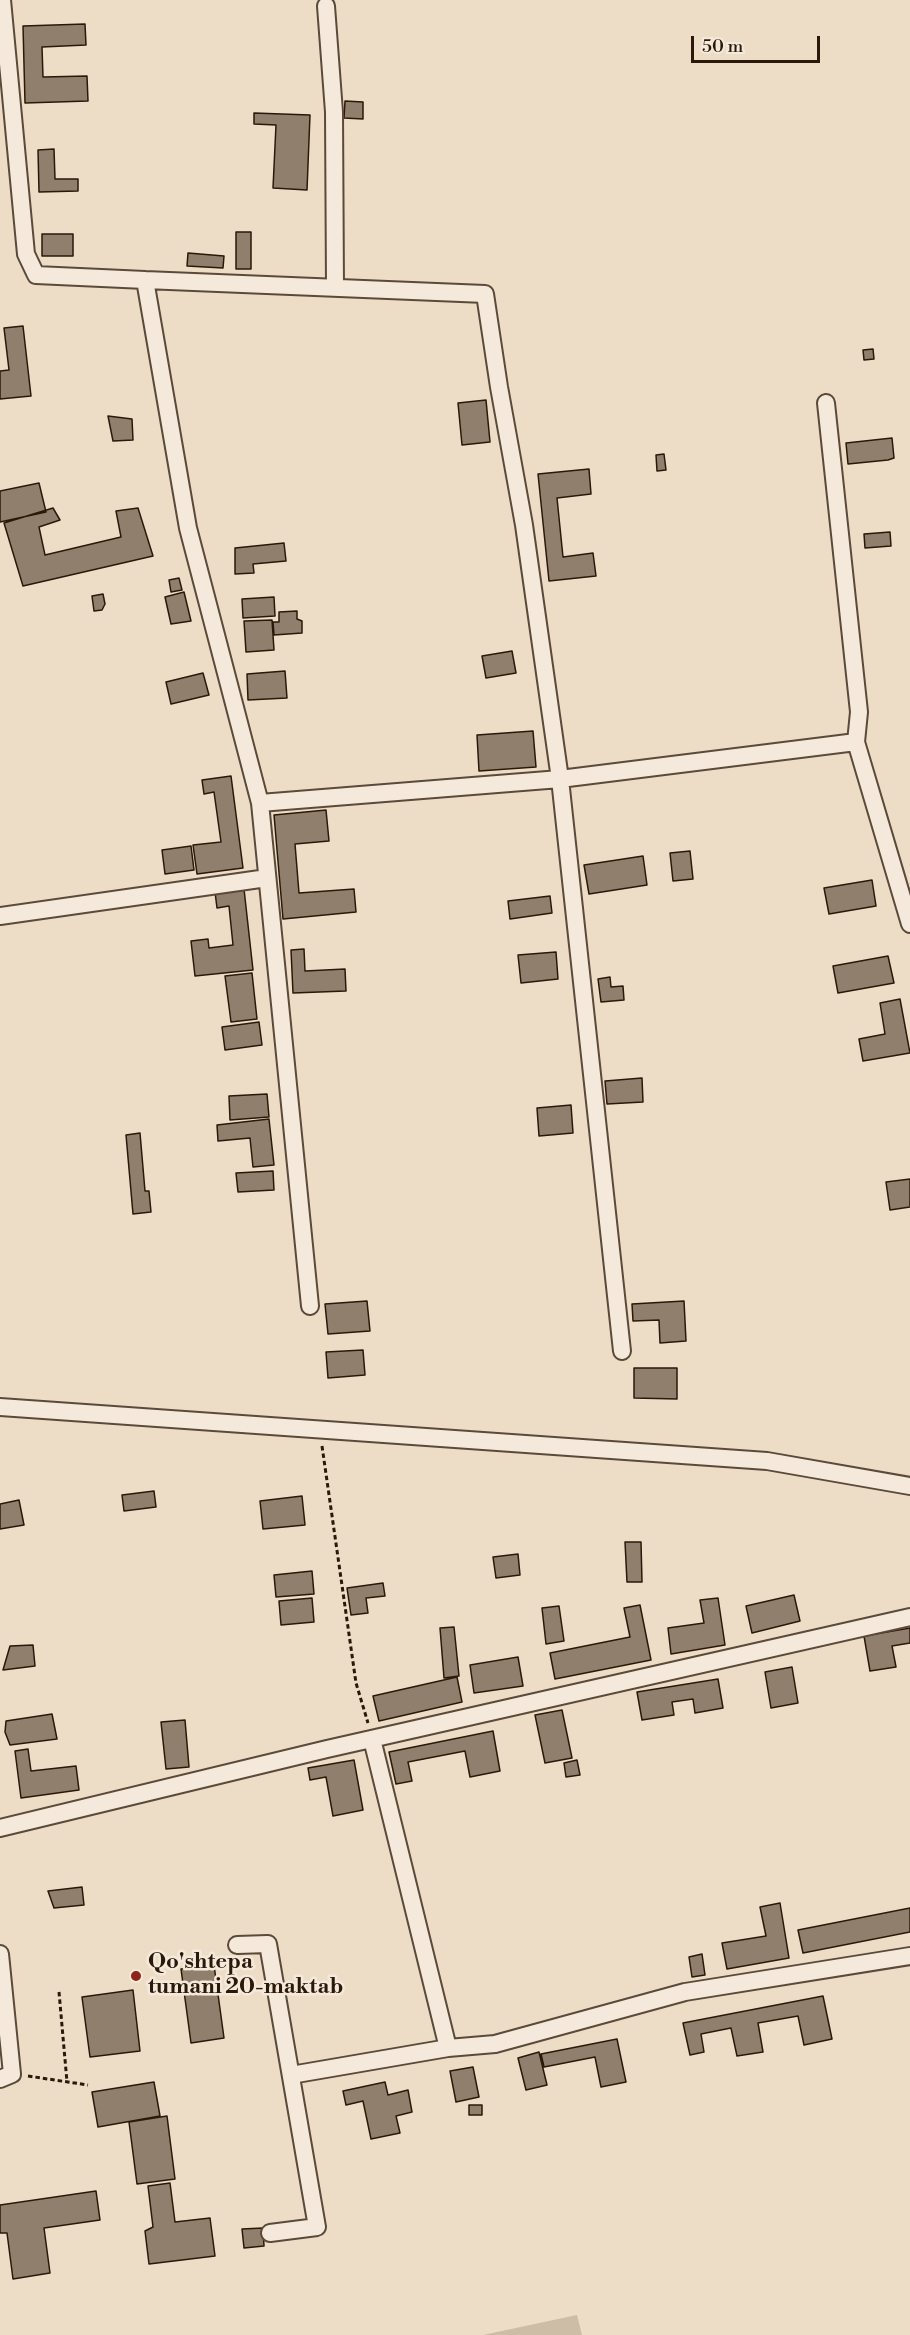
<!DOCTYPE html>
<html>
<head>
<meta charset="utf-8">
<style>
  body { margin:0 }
  #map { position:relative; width:910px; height:2335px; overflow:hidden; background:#eeddc6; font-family:"Libre Bodoni",serif }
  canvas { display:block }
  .scale { position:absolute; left:691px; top:36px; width:129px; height:27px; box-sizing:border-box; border:3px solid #2a190a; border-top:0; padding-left:8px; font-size:18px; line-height:21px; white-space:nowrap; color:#2a190a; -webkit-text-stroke:4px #f4e9da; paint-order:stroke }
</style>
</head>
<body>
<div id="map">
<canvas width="910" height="2335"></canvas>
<div class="scale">50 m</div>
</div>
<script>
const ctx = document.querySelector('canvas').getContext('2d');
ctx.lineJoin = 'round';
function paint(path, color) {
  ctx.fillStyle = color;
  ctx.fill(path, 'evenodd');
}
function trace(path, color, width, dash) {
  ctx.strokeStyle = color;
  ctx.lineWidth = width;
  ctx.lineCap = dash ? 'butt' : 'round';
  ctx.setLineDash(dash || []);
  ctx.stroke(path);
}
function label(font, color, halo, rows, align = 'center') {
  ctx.font = font + ' "Libre Bodoni",serif';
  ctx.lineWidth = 5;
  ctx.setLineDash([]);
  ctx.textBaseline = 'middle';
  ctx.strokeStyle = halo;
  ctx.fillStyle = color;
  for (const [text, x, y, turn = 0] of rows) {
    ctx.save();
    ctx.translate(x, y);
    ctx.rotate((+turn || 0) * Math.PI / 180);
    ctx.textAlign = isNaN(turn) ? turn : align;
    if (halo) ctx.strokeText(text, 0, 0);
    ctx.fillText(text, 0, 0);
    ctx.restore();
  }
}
const green = new Path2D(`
  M577,2315l5,20h-99z`);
const building = new Path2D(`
  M85,24l1,21 -44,2 1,30 44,-1 1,25 -63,2 -2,-77z
  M345,101l18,1v17l-19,-1z
  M254,113l56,2 -3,75 -34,-2 3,-63 -22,-1z
  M54,149l1,30h23v12l-39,1 -1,-42z
  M236,232h15v37h-15z
  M42,234h31v22h-31z
  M188,253l36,3 -1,12 -36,-2z
  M23,326l8,70 -31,3v-28l9,-1 -5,-42z
  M873,349l1,10 -10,1 -1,-10z
  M486,400l4,42 -28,3 -4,-42z
  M108,416l24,3 1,21 -20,1z
  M892,438l2,20 -6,2 -40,4 -2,-21z
  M664,454l2,16 -9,1 -1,-16z
  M589,469l2,25 -34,4 6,59 30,-4 3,23 -47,5 -11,-107z
  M39,483l7,29 -46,10v-31z
  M53,508l7,12 -21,7 6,28 76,-18 -5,-26 22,-3 15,48 -130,30 -19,-63z
  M890,532l1,14 -26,2 -1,-14z
  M284,543l2,18 -33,3 1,9 -19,1v-26z
  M179,578l3,12 -11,2 -2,-12z
  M184,592l7,29 -20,3 -6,-27z
  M103,594l2,10 -3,6 -8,1 -2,-15z
  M274,597l1,19 -32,2 -1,-19z
  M297,611v8l5,2v12l-28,2 -1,-13h6v-10z
  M272,620l2,30 -28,2 -2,-31z
  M512,651l4,22 -30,5 -4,-22z
  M285,671l2,27 -39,2 -1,-26z
  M203,673l6,22 -38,9 -5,-22z
  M533,731l3,36 -57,4 -2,-36z
  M231,776l12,92 -46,6 -4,-29 28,-3 -7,-50 -10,2 -2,-14z
  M326,810l3,31 -34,3 4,49 55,-4 2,23 -73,7 -9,-104z
  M191,846l3,24 -29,4 -3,-24z
  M690,851l3,28 -20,2 -3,-28z
  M643,856l4,29 -58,9 -5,-29z
  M872,880l4,26 -47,8 -5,-26z
  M244,889l9,81 -58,6 -4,-35 17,-2 1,9 24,-3 -4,-39 -12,2 -2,-16z
  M550,896l2,17 -42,6 -2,-18z
  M304,949l1,22 40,-2 1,22 -53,2 -2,-43z
  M556,952l2,27 -37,4 -3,-28z
  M888,956l6,27 -56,10 -5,-27z
  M252,973l5,46 -26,3 -6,-46z
  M610,977l1,10 12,-1 1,14 -23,2 -3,-23z
  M900,999l10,54 -47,8 -4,-22 26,-5 -5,-31z
  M259,1022l3,23 -37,5 -3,-23z
  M642,1078l1,24 -36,2 -2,-23z
  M267,1094l2,23 -39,3 -1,-24z
  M571,1105l2,28 -34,3 -2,-28z
  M269,1119l5,46 -21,2 -3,-29 -32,3 -1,-16z
  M140,1133l5,58h4l2,21 -18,2 -7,-79z
  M273,1171l1,19 -36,2 -2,-19z
  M910,1179v28l-20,3 -4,-28z
  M367,1301l3,30 -42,3 -3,-30z
  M684,1301l2,40 -26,2 -1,-23 -26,1 -1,-17z
  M363,1350l2,25 -37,3 -2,-26z
  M634,1368h43v31l-43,-1z
  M154,1491l2,16 -32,4 -2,-16z
  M302,1496l3,29 -42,4 -3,-28z
  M19,1500l5,25 -24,4v-25z
  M625,1542h16l1,40h-15z
  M518,1554l2,21 -24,3 -3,-21z
  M312,1571l2,23 -38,3 -2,-22z
  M383,1583l2,13 -19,2 2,15 -17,2 -4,-27z
  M794,1595l6,26 -48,12 -6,-27z
  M312,1598l2,24 -33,3 -2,-24z
  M718,1598l7,47 -54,9 -3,-26 36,-5 -4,-23z
  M640,1605l11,55 -96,19 -5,-26 80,-16 -6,-29z
  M559,1606l5,35 -18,3 -4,-36z
  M454,1627l5,49 -15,2 -4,-50z
  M910,1628v15l-18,3 4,21 -26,4 -6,-35z
  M33,1645l2,21 -32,4 7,-24z
  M518,1657l5,29 -49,7 -4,-28z
  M792,1667l6,36 -27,5 -6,-36z
  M457,1677l5,25 -83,19 -6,-25z
  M718,1679l5,29 -28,5 -2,-14 -21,3 2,13 -32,5 -5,-28z
  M562,1710l10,48 -27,5 -10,-48z
  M52,1714l5,25 -47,6 -5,-13 1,-11z
  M185,1720l4,47 -23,2 -5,-47z
  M493,1731l7,40 -30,6 -5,-26 -57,11 4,19 -16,3 -7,-32z
  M28,1749l3,22 45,-5 3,24 -58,8 -6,-47z
  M354,1760l9,50 -30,6 -7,-39 -16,3 -2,-12z
  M577,1760l3,15 -14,2 -2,-14z
  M82,1887l2,18 -30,3 -6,-17z
  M780,1903l9,55 -62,11 -5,-26 44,-7 -6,-29z
  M910,1908v24l-107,21 -5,-23z
  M702,1954l3,21 -13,2 -3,-20z
  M214,1965l10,73 -33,5 -10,-74z
  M133,1990l7,61 -50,6 -8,-60z
  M823,1996l9,43 -28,6 -6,-29 -40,7 5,29 -26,4 -6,-28 -30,6 3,18 -14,3 -7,-32z
  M617,2039l9,43 -25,5 -6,-30 -51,10 -3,-13z
  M539,2052l8,33 -21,5 -8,-32z
  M473,2067l6,30 -23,5 -6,-31z
  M154,2082l6,34 -62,11 -6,-35z
  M385,2082l3,13 20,-5 4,22 -16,4 4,17 -29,6 -8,-38 -17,4 -3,-14z
  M469,2105h13v10h-13z
  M167,2116l8,63 -38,5 -8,-62z
  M170,2183l5,39 35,-4 5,38 -66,8 -4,-33 8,-4 -5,-41z
  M96,2191l4,29 -56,8 6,45 -37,6 -6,-46h-7v-28z
  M263,2228l1,18 -20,2 -2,-19z`);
const path = new Path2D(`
  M322,1446l34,237 12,40
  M59,1992l8,90
  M28,2076l60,9`);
const minor = new Path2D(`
  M2,0l24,254 10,21 109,5 43,248 72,275
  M326,6l8,106 1,176
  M145,280l340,14 14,93 25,138 36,254 62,572
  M826,403l33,309 -3,30
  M0,916l267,-38
  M310,1306l-50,-503 300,-24 296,-37 54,182
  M0,1407l767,54 143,25
  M372,1739l76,309 47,-4 190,-52 225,-36
  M0,1828l327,-79 583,-132
  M237,1945l31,-1 49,283 -47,6
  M0,1954l12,120 -12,5
  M291,2075l157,-27`);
const markers = [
  [136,1976,6,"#8f2418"]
];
const poiNames = [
  ["Qo'shtepa",148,1963],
  ["tumani 20-maktab",148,1988]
];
paint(green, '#cdbca6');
paint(building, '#907f6c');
trace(building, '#2a190a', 1.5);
trace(minor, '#5b4a39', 20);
trace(path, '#2a190a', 3, [4.5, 3]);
trace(minor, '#f4e9da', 16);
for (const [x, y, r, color] of markers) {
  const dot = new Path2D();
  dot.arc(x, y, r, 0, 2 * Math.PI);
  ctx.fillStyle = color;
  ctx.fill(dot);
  trace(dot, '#f4e9da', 2);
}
label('bold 22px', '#2a190a', '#f4e9da', poiNames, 'left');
</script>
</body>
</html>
